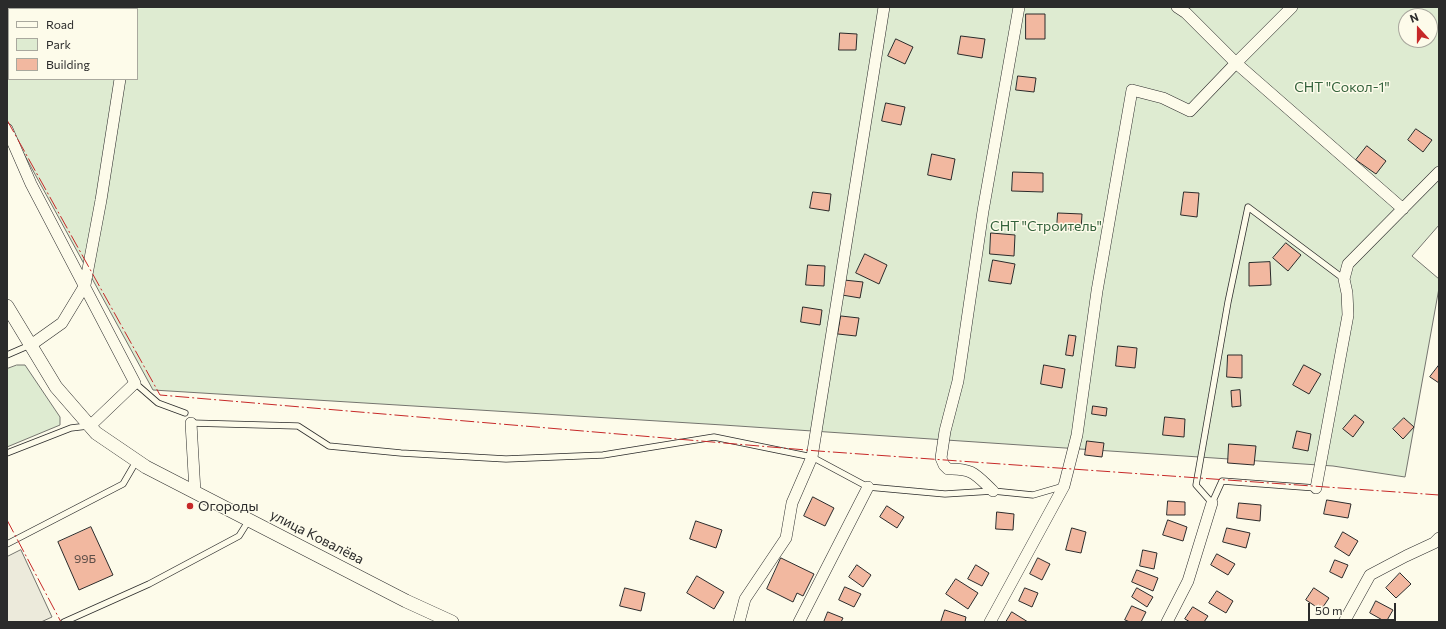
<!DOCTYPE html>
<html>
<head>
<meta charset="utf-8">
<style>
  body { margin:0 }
  #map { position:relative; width:1446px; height:629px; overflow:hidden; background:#fdfbea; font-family:Commissioner,sans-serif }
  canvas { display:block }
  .frame { position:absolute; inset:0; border:8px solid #2b2b2b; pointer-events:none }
  .legend { position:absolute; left:8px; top:8px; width:130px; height:72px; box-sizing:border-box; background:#fdfbea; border:1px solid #a9a89e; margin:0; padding:5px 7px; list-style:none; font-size:12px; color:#2b2b2b }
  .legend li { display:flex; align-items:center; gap:8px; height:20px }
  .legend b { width:20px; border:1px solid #a9a89e }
  .north { position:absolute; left:1398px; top:8px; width:40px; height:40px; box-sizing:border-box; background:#fdfbea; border:1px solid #a9a89e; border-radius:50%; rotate:339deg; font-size:11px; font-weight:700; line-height:16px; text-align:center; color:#2b2b2b }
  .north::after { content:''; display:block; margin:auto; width:14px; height:18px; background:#c62828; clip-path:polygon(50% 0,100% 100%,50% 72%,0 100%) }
  .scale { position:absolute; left:1308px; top:603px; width:88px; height:18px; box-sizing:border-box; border:2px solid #2b2b2b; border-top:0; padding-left:5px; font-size:12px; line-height:14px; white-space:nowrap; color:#2b2b2b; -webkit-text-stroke:3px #fdfbea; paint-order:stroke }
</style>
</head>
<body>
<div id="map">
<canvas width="1446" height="629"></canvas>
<div class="frame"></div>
<ul class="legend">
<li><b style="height:5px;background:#fdfbea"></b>Road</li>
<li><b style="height:11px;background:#deebd1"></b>Park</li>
<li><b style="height:11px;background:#f2b8a0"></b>Building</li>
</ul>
<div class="north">N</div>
<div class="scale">50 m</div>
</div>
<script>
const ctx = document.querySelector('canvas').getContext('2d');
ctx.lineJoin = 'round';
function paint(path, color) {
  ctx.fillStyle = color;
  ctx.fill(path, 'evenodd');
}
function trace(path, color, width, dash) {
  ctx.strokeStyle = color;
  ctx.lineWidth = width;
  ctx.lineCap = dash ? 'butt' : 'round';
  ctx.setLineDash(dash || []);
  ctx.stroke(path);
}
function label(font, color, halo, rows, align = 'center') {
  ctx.font = font + ' Commissioner,sans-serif';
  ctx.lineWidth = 3;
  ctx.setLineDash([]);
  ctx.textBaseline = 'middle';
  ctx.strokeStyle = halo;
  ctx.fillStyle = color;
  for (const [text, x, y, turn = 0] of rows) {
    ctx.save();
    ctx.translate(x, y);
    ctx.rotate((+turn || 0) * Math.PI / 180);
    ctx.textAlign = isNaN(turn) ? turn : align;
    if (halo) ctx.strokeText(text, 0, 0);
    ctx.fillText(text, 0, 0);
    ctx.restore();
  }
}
const green = new Path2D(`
  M7,7h1432v218l-27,31 27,23v9l-34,189 -72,-11 -610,-41 -570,-35 -146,-267zM9,9h128v70h-128zM1406,16h24v24h-24z
  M17,365h8l35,52v8l-53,22v-78z`);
const parking = new Path2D(`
  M21,550l31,67 -11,5h-34v-65z`);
const building = new Path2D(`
  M1026,14h19v25h-19z
  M840,33l17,1 -1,16h-17z
  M961,36l24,3 -3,19 -24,-4z
  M896,39l17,8 -8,17 -17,-8z
  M1018,76l18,2 -2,14 -18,-2z
  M886,103l19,4 -4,18 -19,-4z
  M1416,129l16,11 -9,12 -15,-12z
  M1367,146l19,15 -10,13 -20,-14z
  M932,154l23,5 -4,21 -23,-5z
  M1013,172l30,1v19l-31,-1z
  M813,192l18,2 -2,17 -19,-3z
  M1184,192l15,1 -2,24 -16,-2z
  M1058,213l24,1 -1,16 -24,-2z
  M991,233l24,2 -1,21 -24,-2z
  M1286,243l15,12 -13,16 -15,-13z
  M865,254l22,11 -8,19 -23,-11z
  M993,260l22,4 -4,20 -22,-3z
  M1270,262l1,23 -22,1v-23z
  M808,265l17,1 -1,20 -18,-1z
  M844,280l19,2 -3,16 -18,-3z
  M803,307l19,3 -2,15 -19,-3z
  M841,316l18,2 -3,18 -18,-2z
  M1069,335l7,1 -3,20 -7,-1z
  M1118,346l19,2 -2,20 -19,-2z
  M1228,355h14v23l-15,-1z
  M1044,365l21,4 -3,19 -21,-4z
  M1304,365l17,9 -12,20 -16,-9z
  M1439,365v18l-9,-6z
  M1240,390l1,16 -9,1 -1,-16z
  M1093,406l14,2 -1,8 -14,-2z
  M1355,415l9,7 -11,15 -10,-8z
  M1165,417l20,2 -1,18 -21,-2z
  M1404,418l10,9 -11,12 -10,-10z
  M1297,431l14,3 -3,17 -15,-3z
  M1087,441l17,2 -2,14 -17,-2z
  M1229,444l27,2 -2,19 -26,-2z
  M813,497l21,11 -9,18 -21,-10z
  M1327,500l24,4 -3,14 -24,-4z
  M1168,501l17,1v13h-18z
  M1239,503l22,2 -1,16 -23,-3z
  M887,506l17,11 -7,11 -17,-11z
  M997,512l17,2 -1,16 -17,-1z
  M1168,520l19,7 -4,14 -20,-6z
  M696,521l26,9 -6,18 -26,-9z
  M91,527l22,48 -34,15 -21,-48z
  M1072,528l14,4 -5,21 -15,-3z
  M1227,528l23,5 -4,15 -23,-6z
  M1343,532l15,9 -9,15 -14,-9z
  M1143,550l14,3 -3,16 -14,-3z
  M1217,554l18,10 -7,11 -17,-10z
  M781,558l33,16 -11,22 -6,-3 -4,9 -26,-13z
  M1038,558l12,6 -8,16 -12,-6z
  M1335,560l13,5 -6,13 -12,-6z
  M857,565l14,10 -8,12 -14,-10z
  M976,565l13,8 -7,13 -14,-7z
  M1137,570l21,8 -5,13 -21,-9z
  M1400,573l11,11 -15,14 -10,-10z
  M697,576l27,16 -10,17 -27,-16z
  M956,579l22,14 -10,16 -22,-15z
  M845,587l16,7 -7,13 -15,-7z
  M625,588l20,5 -4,18 -21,-5z
  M1025,588l13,5 -6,14 -13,-6z
  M1137,588l16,9 -6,10 -15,-10z
  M1314,588l15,10 -8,12 -15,-10z
  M1217,591l16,10 -7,12 -17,-10z
  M1376,601l17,9 -7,12 -16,-9z
  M1132,606l14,6 -5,10h-11l-5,-2z
  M1193,607l15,9 -4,6h-14l-5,-3z
  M945,610l21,7 -1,5h-24z
  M828,612l15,6 -2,4h-17z
  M1012,612l16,10h-22z`);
const service = new Path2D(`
  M7,355l23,-10
  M135,383l23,20 27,10
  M191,423l107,3 31,20 72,7 105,6 97,-4 111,-18 98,20 56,30 77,7 48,-3 40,4 31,-9
  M7,453l64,-25 17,-2
  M1316,488l-94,-7 -10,22 -16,-18 32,-183 20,-95 96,72
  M7,544l116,-60 14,-24
  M64,622l85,-38 90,-48 10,-16`);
const minor = new Path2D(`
  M1177,7l9,6 50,50 56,-56
  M14,9v-2
  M131,9l1,-2
  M7,53l2,-12
  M7,129l24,55 104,199 -45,43
  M31,345l31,-22 23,-38 16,-85 19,-121
  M191,423l4,69
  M1316,488l32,-173 -1,-22 -3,-14 4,-15 91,-92
  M993,491c-17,-16 -20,-23 -45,-22l-4,-4 -3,-7 4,-27 13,-50 25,-170 36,-204
  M739,622l6,-23 41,-61 6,-35 20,-46 72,-450
  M799,622l69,-135
  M990,622l74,-136 13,-51 20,-144 35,-201 31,8 27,13 46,-48 167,146
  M1167,622l21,-41 24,-78
  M1344,622l26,-47 36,-19 28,-13 5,-5`);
const tertiary = new Path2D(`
  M7,306l49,81 40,46 50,34 260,134 46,21`);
const power = new Path2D(`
  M7,120l153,275 658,56 621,44
  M7,520l54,102`);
const markers = [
  [190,506,4,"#c62828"]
];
const numberNames = [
  ["99Б",85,559]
];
const parkNames = [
  ["СНТ \"Сокол-1\"",1342,87],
  ["СНТ \"Строитель\"",1046,226]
];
const poiNames = [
  ["Огороды",198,506]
];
const streetNames = [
  ["улица Ковалёва",317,537,27]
];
paint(green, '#deebd1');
trace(green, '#74746e', 1);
paint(parking, '#eceadb');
trace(parking, '#74746e', 1);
paint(building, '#f2b8a0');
trace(building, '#2b2b2b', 1);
trace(service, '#2b2b2b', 7);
trace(minor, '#2b2b2b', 12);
trace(tertiary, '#2b2b2b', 14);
trace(service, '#fdfbea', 5.5);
trace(minor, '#fdfbea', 11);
trace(tertiary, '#fdfbea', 13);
trace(power, '#c62828', 1, [14, 3, 2, 3]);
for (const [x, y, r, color] of markers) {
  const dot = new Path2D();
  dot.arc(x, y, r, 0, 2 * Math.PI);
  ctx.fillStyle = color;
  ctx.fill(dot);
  trace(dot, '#fdfbea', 1.5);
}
label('12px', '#5d4e48', null, numberNames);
label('14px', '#34623c', '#fdfbea', parkNames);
label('14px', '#2b2b2b', '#fdfbea', poiNames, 'left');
label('14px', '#2b2b2b', '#fdfbea', streetNames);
</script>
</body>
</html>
